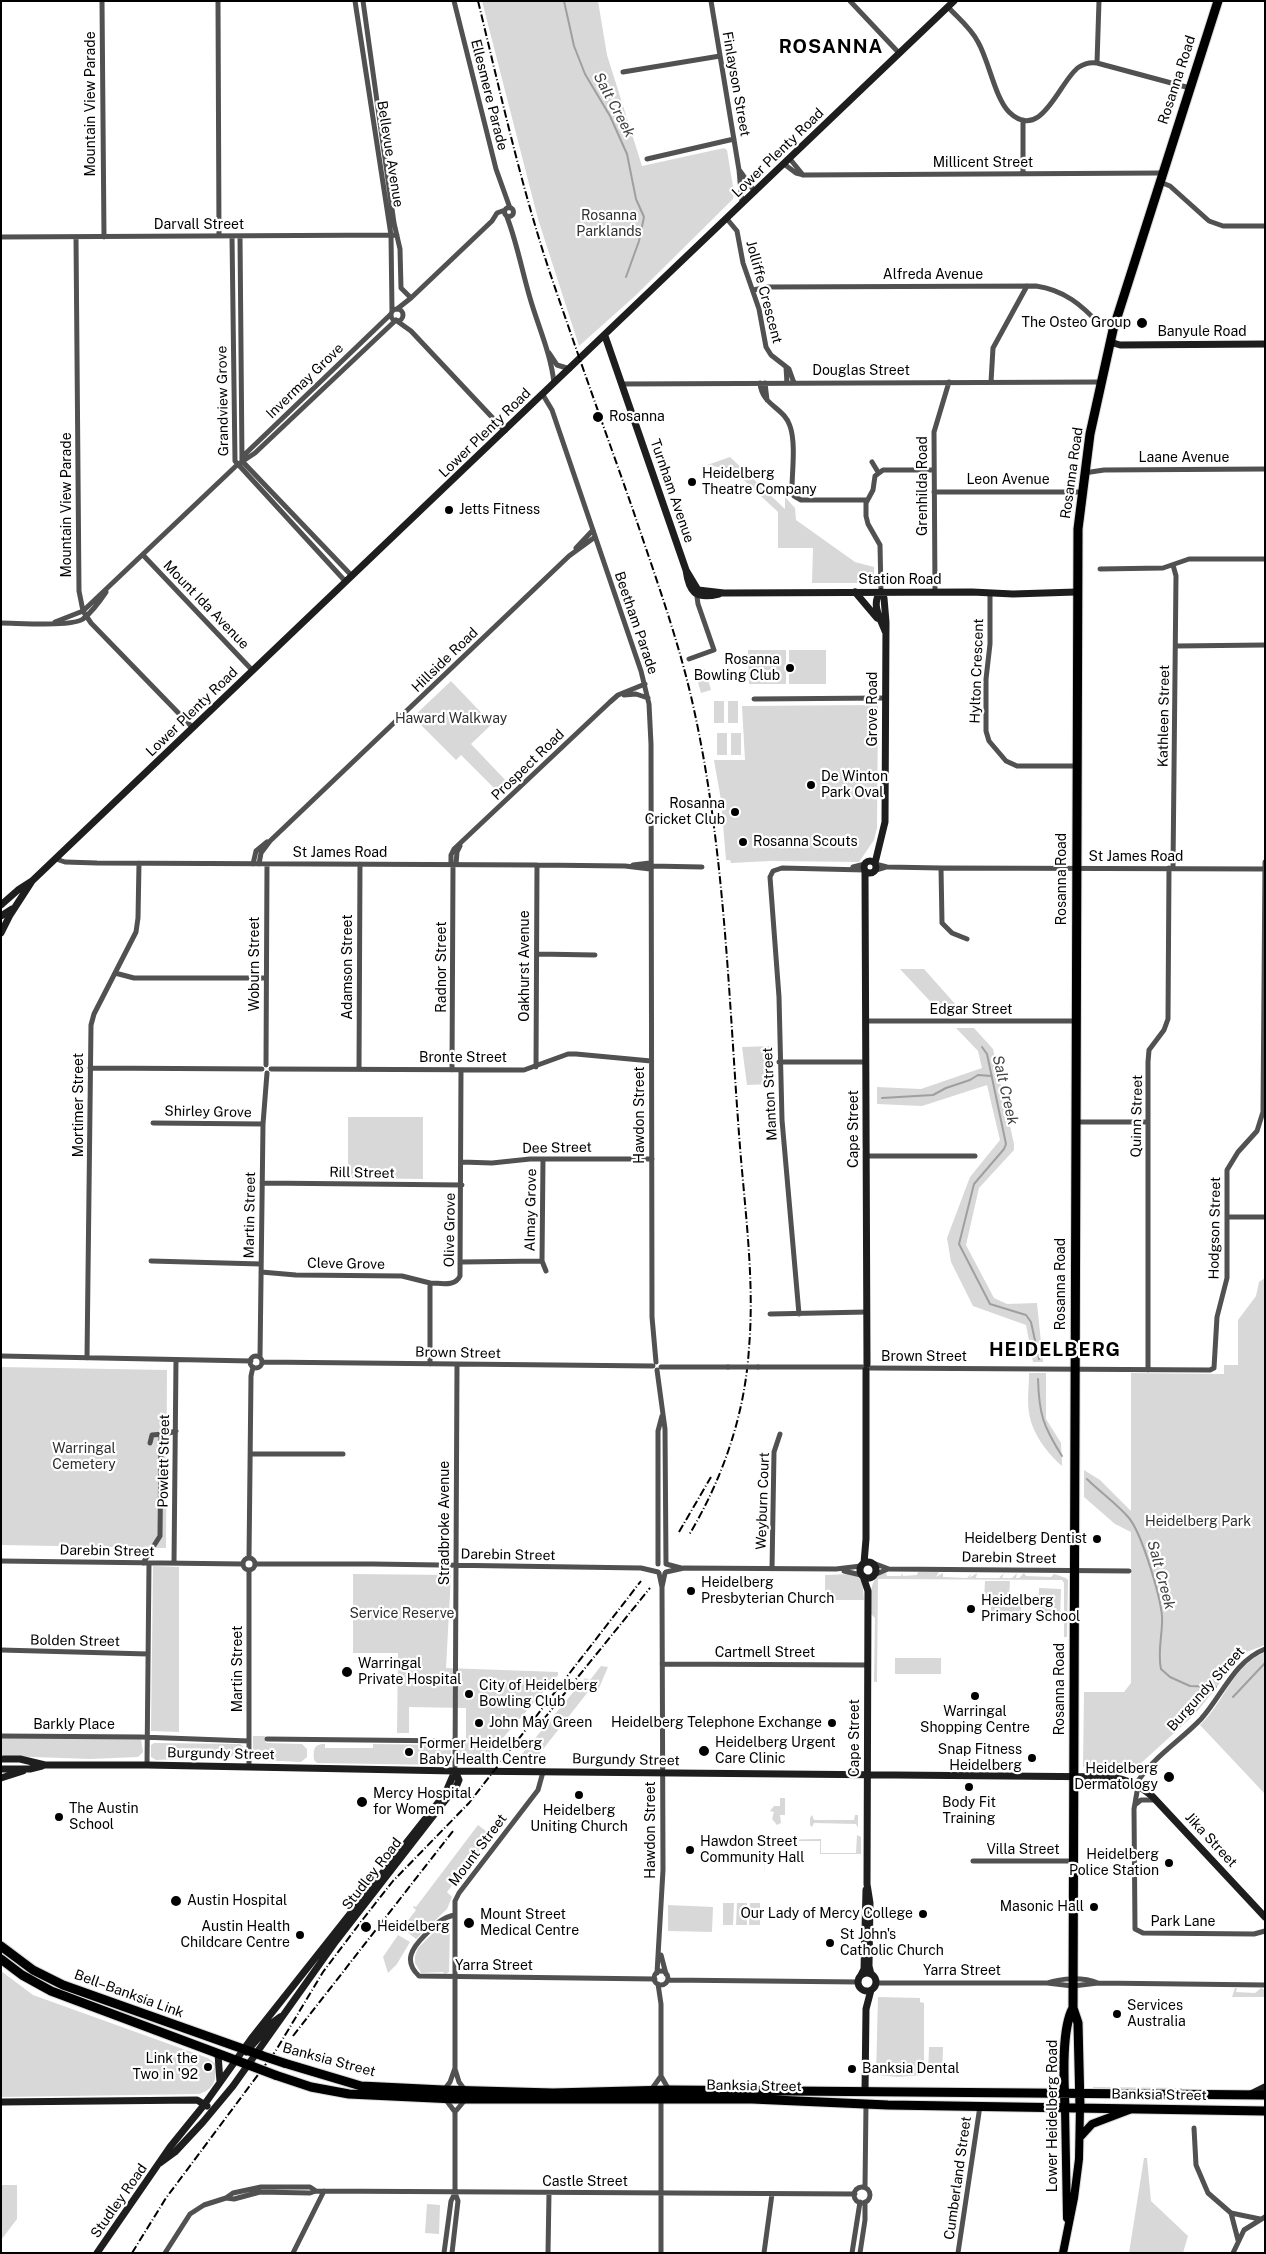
<!DOCTYPE html>
<html>
<head>
<meta charset="utf-8">
<style>
  body { margin:0 }
  #map { position:relative; width:1266px; height:2254px; overflow:hidden; background:#fff; font-family:"Public Sans",sans-serif }
  canvas { display:block }
  .frame { position:absolute; inset:0; border:2px solid #000; pointer-events:none }
</style>
</head>
<body>
<div id="map">
<canvas width="1266" height="2254"></canvas>
<div class="frame"></div>
</div>
<script>
const ctx = document.querySelector('canvas').getContext('2d');
ctx.lineJoin = 'round';
function paint(path, color) {
  ctx.fillStyle = color;
  ctx.fill(path, 'evenodd');
}
function trace(path, color, width, dash) {
  ctx.strokeStyle = color;
  ctx.lineWidth = width;
  ctx.lineCap = dash ? 'butt' : 'round';
  ctx.setLineDash(dash || []);
  ctx.stroke(path);
}
function label(font, color, halo, rows, align = 'center') {
  ctx.font = font + ' "Public Sans",sans-serif';
  ctx.lineWidth = 4.5;
  ctx.setLineDash([]);
  ctx.textBaseline = 'middle';
  ctx.strokeStyle = halo;
  ctx.fillStyle = color;
  for (const [text, x, y, turn = 0] of rows) {
    ctx.save();
    ctx.translate(x, y);
    ctx.rotate((+turn || 0) * Math.PI / 180);
    ctx.textAlign = isNaN(turn) ? turn : align;
    if (halo) ctx.strokeText(text, 0, 0);
    ctx.fillText(text, 0, 0);
    ctx.restore();
  }
}
const green = new Path2D(`
  M482,1h116l9,54 35,111 82,-18 3,2 7,43 -1,6 -98,97 -56,50 -41,-127z
  M730,457l55,52v-12l10,11 1,12 59,42 19,5v16h-62l1,-35h-35v-36l-45,-42 -26,-5z
  M748,650h38v34h-37z
  M789,650h37v34h-37z
  M705,669l6,21 -10,3 -6,-21z
  M451,681l41,43 -21,20 39,41 -10,9 -39,-39 -5,5 -43,-43z
  M714,701h10v22h-10z
  M728,701h10v22h-10z
  M878,705l-1,123 -3,12 -15,22 -89,-1 -39,2 -1,-3h-4l-5,-60 -7,-40h31l-3,-54z
  M717,733h10v22h-10z
  M731,733h10v22h-10z
  M900,969h24l40,45h-22z
  M956,1028h18l19,21 21,95v6l-35,38 -13,57 28,53 13,6 30,-1 6,59h-10l-7,-37 -53,-19 -22,-44 -4,-24 23,-61 30,-37 -13,-55 -65,21 -45,-2v-17l44,2 61,-21 -4,-17z
  M771,1046v38l-24,1 -5,-38z
  M348,1117h75v62l-75,-1z
  M1265,1278v367l-21,8 -49,61 -56,51 -10,3 -46,-1 1,-75h40l7,-9v-151l-16,-8 -31,-27v-27l16,10 31,31v-138l93,1v-9h14v-45l18,-24 3,-14z
  M1,1367l166,3 -1,178 -165,-3z
  M1029,1373h17v46l15,24 1,23c-15,-13 -30,-33 -33,-53 -2,-13 0,-27 0,-40z
  M153,1566l26,1v165l-28,-1z
  M918,1572h21l-3,5 7,-4v4l24,1 5,-5 -3,5 8,-5 -1,5h23l5,-5 -2,5h10l5,-5 -1,5h3l5,-5 2,3 25,1 3,-3 12,4 2,2 -1,57h-3v-54l-2,-3 -184,-1 -1,103h-3l1,-64 -4,-4c0,-16 -4,-37 15,-41l1,3h14l1,-3 1,3 14,-1z
  M353,1574l98,1 -5,93 112,4v3l-77,88 -17,2 -4,-4 -2,-18 8,-1v-34l-57,-1v26h-12l1,-80h-45z
  M851,1574h5l6,5 2,21h-39v-25z
  M985,1581h25l-1,19h-25z
  M1039,1588l22,1 -1,33 -22,-1z
  M991,1603h30v14h-30z
  M1265,1652v142l-65,-69c24,-22 32,-59 65,-73z
  M895,1658h46v16h-46z
  M601,1666l7,1 -9,21h-8l-58,74 -11,-8 63,-76 5,2z
  M253,1736h12l1,7 36,1 5,5v8l-6,5 -42,-2 -6,-6z
  M1,1738l140,1 2,13 -5,5 -48,2 -85,-3 -4,-2z
  M154,1743l86,1 3,2v8l-3,2 -84,4 -5,-3v-12z
  M322,1744h3v4h48v-4l73,1 5,3v13l-5,4 -129,-2 -3,-3c-1,-8 -1,-15 8,-16z
  M780,1798h5v17h-5l1,8 -4,2 -5,-6 2,-7 -4,-1 4,-5h6z
  M812,1815l2,5h40l1,-5h3v13l-2,-4 -42,-1 -2,4 -2,-2v-7z
  M478,1825l17,13 -3,4 -4,-3 -41,53 5,5 -5,12 -31,30 -14,-11 14,-18 -3,-3 1,-1 2,1z
  M857,1835l4,2v17h-41v-13h-55l-1,36v-37l57,-1v14h35z
  M723,1903h11l-1,22h-10z
  M737,1903h10v22h-11z
  M750,1903h10v22h-11z
  M668,1905l45,2 -1,25 -44,-1z
  M444,1922l6,3 -1,47 -4,2 -2,-2 -22,1 -6,-10v-7l3,-8z
  M398,1935l12,7 -13,22 -9,9 -5,-16z
  M1,1971l32,24 175,63 8,6c0,16 -1,25 -17,30l-198,3z
  M1235,1988h2l-1,4 19,1 6,-5 4,2v7h-33z
  M878,1997l42,1v4l4,1v59l-2,13 -24,2 -22,-2z
  M929,2047h14l-1,28h-14z
  M1093,2087l89,1v2l-89,-1z
  M1144,2158h3l4,43 37,35 -5,17h-54z
  M1,2185h16v34l-16,21z
  M427,2204l13,1 -1,29 -14,-1z`);
const stream = new Path2D(`
  M564,1l10,45 11,28 25,42 17,38 9,45 8,18 -5,24 -13,36
  M982,1047l5,7 19,90 -2,5 -30,35 -15,60 31,60 36,11 5,7 8,37
  M882,1098l51,-3 13,-7 24,-8 8,-5 14,1
  M1038,1379c1,35 5,47 24,77
  M1087,1479c13,13 30,25 42,39 13,16 31,77 33,98 1,18 -5,35 -1,53l9,8 20,9 26,1
  M1233,1697l32,-34`);
const street = new Path2D(`
  M102,1l2,236
  M218,1l1,235
  M355,1l36,234 1,76
  M363,1l31,222 6,26 1,39 10,10
  M454,1l42,168 14,39
  M711,1l28,169 3,33
  M850,1l49,52
  M948,7c10,11 23,21 30,35 11,19 17,56 31,70 33,32 51,-33 70,-45 6,-4 12,-5 18,-4l93,25
  M1097,63l2,-62
  M623,72l97,-16
  M1023,120v54
  M647,159l87,-20
  M790,159l13,16
  M784,164l12,9 8,2 358,-2
  M740,171l15,21
  M1160,182l10,4 39,35 14,5h42
  M504.5 212a4.5 4.5 0 1 1 9 0a4.5 4.5 0 1 1-9 0Z
  M507,217c10,26 15,54 23,81 8,28 21,56 24,85
  M727,219l10,12 6,32 16,46 7,38 5,8 18,14 5,14
  M232,236l3,225 111,121
  M240,236l2,225 110,115
  M1,237l396,-2
  M76,237l3,354 4,20 8,12 102,105
  M753,290l15,-3 268,-1c28,4 46,19 64,39
  M397,309l14,-11 81,-77 5,-8 8,-3
  M391 315a6 6 0 1 1 12 0a6 6 0 1 1-12 0Z
  M397,321l14,10 94,100
  M549,353l8,12 13,4
  M786,367l1,16
  M991,382l2,-34 34,-62
  M760,383c2,23 24,24 30,43 6,17 2,46 2,63l2,7 7,4h66
  M765,383l2,17
  M621,384l480,-2
  M543,395l9,15 89,261 8,33 2,40 1,573 4,45
  M242,457l149,-143
  M872,462l6,10
  M1084,473l20,-3 161,-1
  M934,492h148
  M576,548l17,-18
  M143,555l110,116
  M1173,565l3,11 -3,292
  M1100,569l63,-1 26,-9h76
  M881,592l-1,-47 -12,-21 -2,-8v-13l7,-13 2,-14 8,-6h51
  M935,592l-1,-160 15,-50
  M990,593v51l-4,35v52l3,10 17,20 11,5h59
  M55,622l28,-11 154,-146 18,-12 141,-133
  M1,623c18,0 70,4 82,-4 9,-7 17,-18 23,-27
  M1176,646l89,-1
  M689,659l25,-9 -16,-46 -1,-7 3,-5
  M624,695l12,-1 12,4
  M754,699l131,-1
  M56,859l9,3 32,1 440,2 88,1 25,3
  M253,864l3,-13 11,-9
  M259,864l2,-11 9,-12 299,-285 26,-19
  M451,864v-9l3,-6 156,-147 8,-7 27,-11
  M456,864l1,-12 3,-6
  M875,864l12,3 54,1 324,1
  M633,865l17,-2
  M650,866l52,1
  M853,867l12,-3
  M941,868l1,55 10,10 15,6
  M876,870l10,-3
  M537,954l58,1
  M115,973l19,5h132
  M867,1021h208
  M779,1062h87
  M266,1065l1,-201
  M536,1067l1,-202
  M90,1068l172,1
  M271,1069l253,1 44,-16h8l75,7
  M359,1069l1,-205
  M452,1070l1,-205
  M1075,1122h72
  M153,1123l110,1
  M866,1156h109
  M543,1159l-1,102 4,10
  M462,1162l30,1 38,-4h122
  M262,1183l200,2
  M1228,1217h37
  M151,1261l110,3
  M462,1262l80,-1
  M261,1272l35,3 106,1 28,7
  M770,1314l97,-2
  M799,1314l-17,-194 -3,-123 -9,-120 3,-6 9,-3 83,2
  M1,1356l250,5
  M250 1362a6 6 0 1 1 12 0a6 6 0 1 1-12 0Z
  M260,1357l3,-233 4,-51
  M87,1358l4,-333 3,-11 42,-82 2,-14 1,-55
  M262,1362l391,4
  M430,1364v-81c11,0 25,4 30,-7l1,-206
  M661,1367h67
  M758,1367h105
  M870,1368l340,2 4,-2 3,-51 10,-39v-108l11,-18 19,-21 6,-19 2,-250
  M657,1370l8,59 1,135
  M1148,1370v-308l1,-12 15,-20 4,-11 1,-151
  M150,1443l2,-8 12,-1
  M251,1454h92
  M243 1564a6 6 0 1 1 12 0a6 6 0 1 1-12 0Z
  M249,1558l2,-182 2,-9
  M1,1561l242,3
  M143,1563l17,-27 1,-98 4,-4 11,-3
  M174,1563l2,-203
  M873,1563l16,6 240,2
  M255,1564h118l268,4 17,4
  M658,1564v-133l4,-15
  M666,1564l15,4
  M772,1569l2,-117 6,-18
  M844,1571l17,4
  M666,1572l18,-4 152,1 25,-3
  M659,1573l3,14
  M874,1575l14,-6
  M1,1650l147,4
  M662,1664l205,1
  M1,1736l140,1 108,4
  M267,1739l188,2
  M147,1765l2,-202
  M249,1767v-197
  M455,1771l2,-407
  M1136,1784c16,-26 44,-43 65,-65 21,-23 33,-58 64,-70
  M1138,1786l-4,23 1,120 8,4 111,1 11,-3
  M1136,1804l5,-4h15
  M973,1861h100
  M454,1915c-13,3 -19,10 -29,20 -13,13 -22,26 -6,41l236,3
  M661,1955l5,19
  M654 1978a7 7 0 1 1 14 0a7 7 0 1 1-14 0Z
  M657,1973l6,-103 -1,-283 3,-14
  M668,1980l190,2
  M876,1983h171c15,-5 36,-6 51,0
  M1047,1983l26,3 25,-3 167,2
  M455,2069l4,13 6,8
  M661,2076l8,14
  M444,2090l6,-8 5,-14v-167l4,-8 79,-103 5,-18
  M651,2090l10,-14v-72l-3,-20
  M661,2098v155
  M446,2100l9,12v81l3,8 -6,52
  M455,2112l10,-12
  M1194,2128l2,37 12,28 23,20 29,6
  M865,2187l1,-83
  M854 2195a8 8 0 1 1 16 0a8 8 0 1 1-16 0Z
  M226,2198l8,1 26,-7 50,1 6,-2 539,3
  M1231,2213l7,27
  M165,2253l25,-39 14,-9 22,-7 7,-5 28,-6h49l6,4
  M293,2253l31,-62
  M444,2253l7,-52 4,-8
  M548,2253l1,-60
  M764,2253l8,-59
  M852,2253l8,-51
  M860,2253l5,-33v-18
  M958,2253l22,-147
  M1233,2253l11,-23 21,-13`);
const secondary = new Path2D(`
  M605,336l81,234c3,22 9,30 33,24
  M1110,342l10,3 145,-1
  M686,570l12,20 26,3 248,-1 41,2 63,-2
  M855,592l22,26
  M881,592c-11,11 0,28 4,39
  M864 867a6 6 0 1 1 12 0a6 6 0 1 1-12 0Z
  M875,863l10,-41 1,-200 -2,-24 -3,-6
  M865,871l2,493
  M1,905l17,-15 14,-9 922,-880
  M1,916l11,-7
  M1,933l9,-18 22,-34
  M860 1570a8 8 0 1 1 16 0a8 8 0 1 1-16 0Z
  M864,1563l2,-24v-169
  M863,1576l5,15 -1,293 3,19 -1,63 2,8
  M1,1759h19l25,6h102l308,6 660,6 21,7 16,12 113,121
  M1,1769h29l12,-3
  M1,1778l22,-7
  M858 1982a9 9 0 1 1 18 0a9 9 0 1 1-18 0Z
  M861,1975l3,-6 2,-79
  M246,2052l26,-29 8,-6
  M218,2054l2,28
  M865,2092l1,-83 5,-19
  M1251,2094l14,-7
  M1,2102l196,-2 10,6
  M97,2253l73,-106 34,-42 47,-66 194,-245 10,-23 4,9 -2,5 -121,156 -103,145 -30,36 -28,30 -15,11`);
const primary = new Path2D(`
  M1065,2107l2,111
  M1081,2136l11,-12 37,-14
  M1063,2253l11,-55 5,-39 1,-52`);
const highway = new Path2D(`
  M1,1946l32,24 30,15 200,71
  M1,1959l21,16 29,16 203,76
  M1073,2008l5,15 2,84
  M284,2063l77,23 82,4 110,3 117,-3 595,5
  M275,2075l36,12 38,7 106,5h297l136,6 377,6
  M1065,2107c-1,-24 -4,-78 8,-99l5,-1479 12,-95 23,-104 105,-329`);
const rail = new Path2D(`
  M478,1c22,90 42,181 71,269 27,80 56,160 84,240 20,60 42,120 57,182 34,144 38,294 49,442 5,70 16,143 10,214 -4,66 -26,130 -60,187
  M679,1532l32,-55
  M543,1720l107,-132
  M293,2036l160,-205
  M132,2253l34,-55 109,-146 48,-80 37,-49 33,-42 76,-78 172,-222`);
const streetBridge = new Path2D(`
  M728,1367h30`);
const highwayBridge = new Path2D(`
  M263,2056l21,7
  M254,2067l21,8`);
const markers = [
  [1142,323,6,"#000"],
  [598,417,6,"#000"],
  [692,482,5,"#000"],
  [449,510,5,"#000"],
  [790,668,5,"#000"],
  [811,785,5,"#000"],
  [735,812,5,"#000"],
  [743,842,5,"#000"],
  [1097,1539,5,"#000"],
  [691,1591,5,"#000"],
  [971,1609,5,"#000"],
  [347,1672,6,"#000"],
  [469,1694,5,"#000"],
  [975,1696,5,"#000"],
  [479,1723,5,"#000"],
  [832,1723,5,"#000"],
  [704,1751,6,"#000"],
  [409,1752,5,"#000"],
  [1032,1758,5,"#000"],
  [1169,1777,6,"#000"],
  [969,1787,5,"#000"],
  [579,1795,5,"#000"],
  [362,1802,6,"#000"],
  [59,1817,5,"#000"],
  [690,1850,5,"#000"],
  [1169,1863,5,"#000"],
  [176,1901,6,"#000"],
  [1094,1907,5,"#000"],
  [923,1914,5,"#000"],
  [469,1923,6,"#000"],
  [366,1927,6,"#000"],
  [300,1935,5,"#000"],
  [830,1943,5,"#000"],
  [1117,2014,5,"#000"],
  [208,2067,5,"#000"],
  [852,2069,5,"#000"]
];
const streetNames = [
  ["Rosanna Road",1177,80,-72],
  ["Finlayson Street",736,84,80],
  ["Ellesmere Parade",489,95,76],
  ["Mountain View Parade",91,104,-90],
  ["Lower Plenty Road",778,153,-44],
  ["Bellevue Avenue",390,154,81],
  ["Millicent Street",983,163],
  ["Darvall Street",199,225],
  ["Alfreda Avenue",933,275],
  ["Jolliffe Crescent",764,292,75],
  ["Banyule Road",1202,332],
  ["Douglas Street",861,371],
  ["Invermay Grove",305,381,-44],
  ["Grandview Grove",223,401,-91],
  ["Lower Plenty Road",485,433,-44],
  ["Laane Avenue",1184,458],
  ["Rosanna Road",1072,473,-82],
  ["Leon Avenue",1008,480],
  ["Grenhilda Road",923,486,-90],
  ["Turnham Avenue",672,491,71],
  ["Mountain View Parade",67,505,-90],
  ["Station Road",900,580],
  ["Mount Ida Avenue",206,605,46],
  ["Beetham Parade",636,623,71],
  ["Hillside Road",445,660,-44],
  ["Hylton Crescent",977,671,-88],
  ["Grove Road",873,709,-90],
  ["Lower Plenty Road",192,712,-44],
  ["Kathleen Street",1164,716,-89],
  ["Prospect Road",528,765,-44],
  ["St James Road",340,853],
  ["St James Road",1136,857],
  ["Rosanna Road",1062,879,-90],
  ["Woburn Street",255,964,-90],
  ["Oakhurst Avenue",525,966,-90],
  ["Adamson Street",348,967,-90],
  ["Radnor Street",442,967,-90],
  ["Edgar Street",971,1010],
  ["Bronte Street",463,1058],
  ["Manton Street",770,1094,-93],
  ["Mortimer Street",79,1105,-90],
  ["Shirley Grove",208,1112,1],
  ["Hawdon Street",640,1115,-90],
  ["Quinn Street",1137,1116,-89],
  ["Cape Street",854,1129,-90],
  ["Dee Street",557,1148,-1],
  ["Rill Street",362,1173,1],
  ["Almay Grove",531,1210,-89],
  ["Martin Street",250,1215,-89],
  ["Hodgson Street",1215,1228,-89],
  ["Olive Grove",450,1230,-89],
  ["Cleve Grove",346,1264,1],
  ["Rosanna Road",1061,1284,-90],
  ["Brown Street",458,1353,1],
  ["Brown Street",924,1357],
  ["Powlett Street",164,1461,-89],
  ["Weyburn Court",763,1501,-88],
  ["Stradbroke Avenue",445,1523,-90],
  ["Darebin Street",107,1551,1],
  ["Darebin Street",508,1555,1],
  ["Darebin Street",1009,1558,1],
  ["Bolden Street",75,1641,1],
  ["Cartmell Street",765,1653],
  ["Martin Street",238,1669,-90],
  ["Rosanna Road",1060,1689,-90],
  ["Burgundy Street",1206,1689,-48],
  ["Barkly Place",74,1725],
  ["Cape Street",855,1738,-90],
  ["Burgundy Street",221,1754,1],
  ["Burgundy Street",626,1760,1],
  ["Hawdon Street",651,1830,-90],
  ["Jika Street",1211,1840,47],
  ["Mount Street",478,1850,-53],
  ["Villa Street",1023,1850],
  ["Studley Road",372,1874,-52],
  ["Park Lane",1183,1922],
  ["Yarra Street",494,1966],
  ["Yarra Street",962,1971],
  ["Bell–Banksia Link",129,1994,20],
  ["Banksia Street",329,2060,15],
  ["Banksia Street",754,2086,1],
  ["Banksia Street",1159,2095,1],
  ["Lower Heidelberg Road",1053,2116,-90],
  ["Cumberland Street",958,2178,-82],
  ["Castle Street",585,2182],
  ["Studley Road",119,2201,-55]
];
const parkNames = [
  ["Rosanna",609,216],
  ["Parklands",609,232],
  ["Haward Walkway",451,719],
  ["Warringal",84,1449],
  ["Cemetery",84,1465],
  ["Heidelberg Park",1198,1522],
  ["Service Reserve",402,1614]
];
const poiNames = [
  ["The Osteo Group",1131,323,"right"],
  ["Rosanna",609,417],
  ["Heidelberg",702,474],
  ["Theatre Company",702,490],
  ["Jetts Fitness",459,510],
  ["Rosanna",780,660,"right"],
  ["Bowling Club",780,676,"right"],
  ["De Winton",821,777],
  ["Park Oval",821,793],
  ["Rosanna",725,804,"right"],
  ["Cricket Club",725,820,"right"],
  ["Rosanna Scouts",753,842],
  ["Heidelberg Dentist",1087,1539,"right"],
  ["Heidelberg",701,1583],
  ["Presbyterian Church",701,1599],
  ["Heidelberg",981,1601],
  ["Primary School",981,1617],
  ["Warringal",358,1664],
  ["Private Hospital",358,1680],
  ["City of Heidelberg",479,1686],
  ["Bowling Club",479,1702],
  ["Warringal",975,1712,"center"],
  ["Shopping Centre",975,1728,"center"],
  ["John May Green",489,1723],
  ["Heidelberg Telephone Exchange",822,1723,"right"],
  ["Heidelberg Urgent",715,1743],
  ["Care Clinic",715,1759],
  ["Former Heidelberg",419,1744],
  ["Baby Health Centre",419,1760],
  ["Snap Fitness",1022,1750,"right"],
  ["Heidelberg",1022,1766,"right"],
  ["Heidelberg",1158,1769,"right"],
  ["Dermatology",1158,1785,"right"],
  ["Mercy Hospital",373,1794],
  ["for Women",373,1810],
  ["Body Fit",969,1803,"center"],
  ["Training",969,1819,"center"],
  ["The Austin",69,1809],
  ["School",69,1825],
  ["Heidelberg",579,1811,"center"],
  ["Uniting Church",579,1827,"center"],
  ["Hawdon Street",700,1842],
  ["Community Hall",700,1858],
  ["Heidelberg",1159,1855,"right"],
  ["Police Station",1159,1871,"right"],
  ["Austin Hospital",187,1901],
  ["Masonic Hall",1084,1907,"right"],
  ["Our Lady of Mercy College",913,1914,"right"],
  ["Mount Street",480,1915],
  ["Medical Centre",480,1931],
  ["Austin Health",290,1927,"right"],
  ["Childcare Centre",290,1943,"right"],
  ["Heidelberg",377,1927],
  ["St John's",840,1935],
  ["Catholic Church",840,1951],
  ["Services",1127,2006],
  ["Australia",1127,2022],
  ["Link the",198,2059,"right"],
  ["Two in '92",198,2075,"right"],
  ["Banksia Dental",862,2069]
];
const waterNames = [
  ["Salt Creek",614,105,62],
  ["Salt Creek",1005,1090,77],
  ["Salt Creek",1161,1575,75]
];
const districtNames = [
  ["ROSANNA",831,47],
  ["HEIDELBERG",1055,1350]
];
paint(green, '#d8d8d8');
trace(stream, '#9f9f9f', 2);
trace(primary, '#dbdbdb', 10);
trace(highway, '#dbdbdb', 11);
trace(street, '#515151', 5);
trace(secondary, '#1e1e1e', 7);
trace(primary, '#000', 8);
trace(highway, '#000', 9);
trace(rail, '#000', 2, [8, 2.5, 1, 2.5]);
trace(highwayBridge, '#dbdbdb', 11, []);
trace(streetBridge, '#515151', 5);
trace(highwayBridge, '#000', 9);
for (const [x, y, r, color] of markers) {
  const dot = new Path2D();
  dot.arc(x, y, r, 0, 2 * Math.PI);
  ctx.fillStyle = color;
  ctx.fill(dot);
  trace(dot, '#fff', 2);
}
label('14px', '#000', '#fff', streetNames);
label('14px', '#2f2f2f', '#fff', parkNames);
label('14px', '#000', '#fff', poiNames, 'left');
label('italic 15px', '#404040', '#fff', waterNames);
ctx.letterSpacing = '1px';
label('bold 19px', '#000', '#fff', districtNames);
ctx.letterSpacing = '0px';
</script>
</body>
</html>
